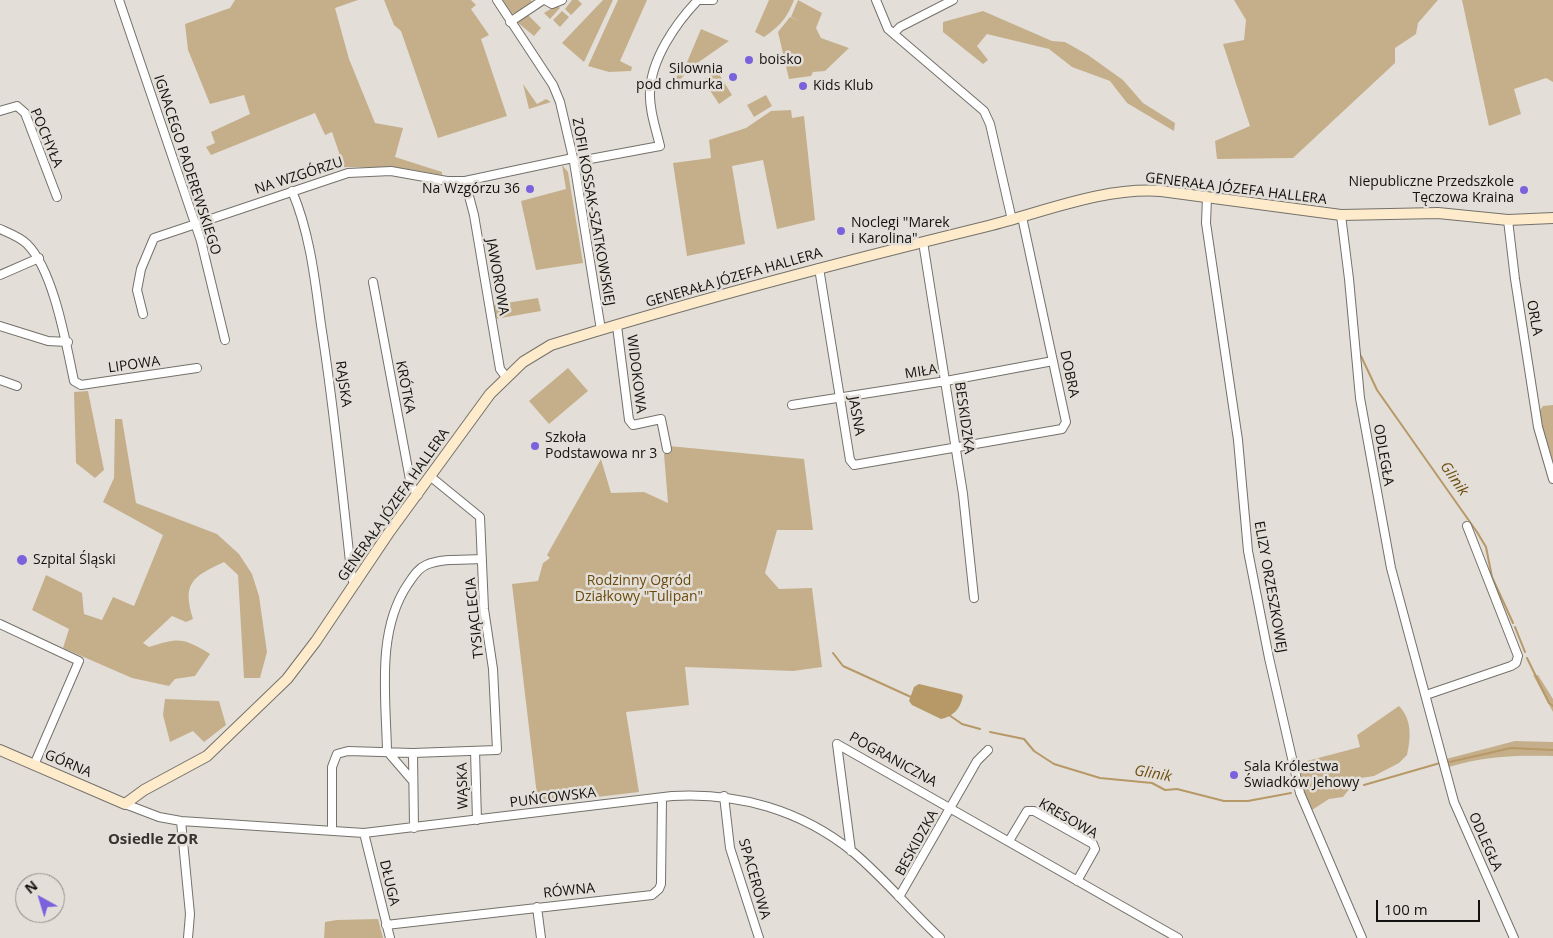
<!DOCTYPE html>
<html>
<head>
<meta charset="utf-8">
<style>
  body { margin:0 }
  #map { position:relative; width:1553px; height:938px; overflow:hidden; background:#e3dfd8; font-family:"Open Sans",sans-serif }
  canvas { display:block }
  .north { position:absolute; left:15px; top:873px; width:50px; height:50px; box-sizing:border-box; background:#e3dfd8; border:1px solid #908d88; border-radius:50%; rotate:321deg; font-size:14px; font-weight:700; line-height:20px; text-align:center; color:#141210 }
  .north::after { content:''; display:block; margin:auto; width:18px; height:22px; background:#7b62dd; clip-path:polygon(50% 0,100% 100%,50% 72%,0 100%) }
  .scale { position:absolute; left:1376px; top:900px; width:104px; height:22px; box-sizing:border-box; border:2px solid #141210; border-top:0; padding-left:6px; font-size:15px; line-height:18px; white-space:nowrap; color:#141210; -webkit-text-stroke:4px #e3dfd8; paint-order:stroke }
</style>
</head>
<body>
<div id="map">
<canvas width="1553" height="938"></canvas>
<div class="north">N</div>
<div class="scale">100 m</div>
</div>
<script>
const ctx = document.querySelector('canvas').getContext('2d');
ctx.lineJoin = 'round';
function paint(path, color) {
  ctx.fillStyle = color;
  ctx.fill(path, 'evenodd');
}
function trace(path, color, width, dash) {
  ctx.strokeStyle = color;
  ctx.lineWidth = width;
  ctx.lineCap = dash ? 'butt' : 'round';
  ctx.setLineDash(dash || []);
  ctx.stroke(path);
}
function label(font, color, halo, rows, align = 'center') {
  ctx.font = font + ' "Open Sans",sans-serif';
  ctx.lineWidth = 5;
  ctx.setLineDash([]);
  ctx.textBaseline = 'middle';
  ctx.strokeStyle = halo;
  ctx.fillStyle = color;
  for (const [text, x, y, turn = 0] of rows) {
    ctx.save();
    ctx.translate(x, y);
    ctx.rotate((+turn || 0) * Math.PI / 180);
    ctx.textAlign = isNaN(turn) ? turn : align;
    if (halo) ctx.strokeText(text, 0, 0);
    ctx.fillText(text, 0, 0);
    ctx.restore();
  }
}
const green = new Path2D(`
  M235,0h123l-23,8 14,51 26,64 28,5 -8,29 47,15v3l-41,-7 -57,-1 -12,-35 -7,3 -10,-22 -104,42 -5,-8 9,-4 -4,-11 39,-18 -6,-19 -34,9 -22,-54 -3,-26 45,-16z
  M384,0h87l5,5 -5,4 18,26 -8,4 26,77 -69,22 -37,-107 -7,-6z
  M503,0h28l2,4 -21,10z
  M572,0h6l4,4 -11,11 -6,-6z
  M603,0h10l-29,62 -22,-19z
  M618,0h29l-27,61 12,6 -1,4 -22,1 -21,-6z
  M769,0h25c-7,18 -14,26 -30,37l-9,-5z
  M798,0l24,13 -6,15 5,10 28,10 -24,23 -12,1 -2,4 -22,3 -11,-47 12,-15 12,5 -11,-5z
  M1234,0h204l-20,23 -2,11 -21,14v15l-102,95 -76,1 -2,-18 35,-15 -27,-82 21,-4 2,-20z
  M1462,0h91v82l-7,-4 -32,11 7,25 -32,12z
  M557,5l3,3 -10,11 -6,-6z
  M562,11l7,6 -9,10 -7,-7z
  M983,11l69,30 13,1 23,13 35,25 20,23 32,20 -1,8 -47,-28 -17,-22 -38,-14 -23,-18 -62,-15 -10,12 11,14 -5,4 -40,-32v-10z
  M528,15l13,13 -7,8 -17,-14z
  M701,29l28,12 -36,25 -22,23 10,-23 4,1z
  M717,71l15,24 -13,9 -16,-24z
  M523,84l14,20 9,-5 5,3 -22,7z
  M766,95l6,11 -18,11 -7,-12z
  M791,110l1,8 12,-2 11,104 -38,9 -14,-69 -31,6 13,78 -58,12 -14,-93 38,-5 -2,-18 37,-12 25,-17z
  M562,165l6,7 15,91 -47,7 -15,-69 45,-12z
  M538,298l3,13 -46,8 -2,-14z
  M568,368l20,23 -39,33 -20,-23z
  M88,391l16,79 -9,8 -19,-15 -2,-71z
  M1553,405v67l-15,-59 5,-7z
  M115,419h7l14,84 81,31 22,20 13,20 7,22 8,56 -7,26h-16l-6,-103 -14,-13c-32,15 -42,21 -31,57l-7,3 -14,-6 -29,27 6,4c30,-9 33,-10 61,7l-15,22 -20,3 -6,7 -37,-8 -69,-30 6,-19 -37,-19 14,-35 36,18 2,21 18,6 11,-23 21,9 29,-71 -60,-33 11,-24z
  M669,446l135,13 9,71h-36l-12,43 14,16 33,-1 10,79 -29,4 -108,-4 4,38 -63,7 13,80 -101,12 -26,-220 26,-3 5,-18 7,-5 -3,-3 54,-96 10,34 33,-1 24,11 -4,-49 6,-1z
  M1533,675h5l15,24v13z
  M165,699l54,2 7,24 -22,17 -11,-11 -23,11 -7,-27z
  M1399,706c13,13 12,32 8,49l-8,8 -25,13 -13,2 -7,5 -11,14 -14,2 -17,11 -11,-25 -3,-20 5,-3 57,-15 -3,-12z
  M1515,741l38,1v14c-36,-1 -69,0 -104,11l-3,-8z
  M378,919l5,19h-59l1,-16 12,-2z`);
const water = new Path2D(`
  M919,684l42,10 2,2c-3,13 -9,20 -22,23l-29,-14 -3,-4 5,-14z`);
const stream = new Path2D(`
  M1361,356l16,34 100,142 9,15 6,30 21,46
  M1515,627l10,25
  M833,653l10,13 68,31
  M1527,658l22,45 4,3
  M949,715l13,9 18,5
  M990,732l34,7 10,12 20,13 46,14 52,5 13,7 12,-1 47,12h24l43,-8
  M1445,763l66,-15 42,2
  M1364,785l76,-22`);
const street = new Path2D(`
  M119,0l82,241 24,99
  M497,0l56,85 7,17 14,60 27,168
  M545,0l7,4 10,-4
  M701,0h12
  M876,0l12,29 96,82 6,13 22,96
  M510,22l33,-22
  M894,33l6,-6 53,-27
  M0,111l17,-5 8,7 32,84
  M574,162l86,-16c-4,-17 -11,-36 -10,-54 1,-33 26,-69 48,-92
  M465,181l9,34 26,154 6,8
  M292,191c18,42 23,89 29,134 13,82 21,164 30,246l2,10 3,2
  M1207,197l-1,26 32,217 10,111 21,107 31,135 62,145
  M1341,215l8,64 11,119 31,170 63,234 60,136
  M1508,220l7,59 23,148 15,52
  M0,229c9,4 20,8 27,15 27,27 39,100 47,137l7,4 116,-17
  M923,242l40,252 11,104
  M819,268l31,192 4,5 208,-36 4,-7 -44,-205
  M0,275l39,-17
  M373,282l38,203 7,10
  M143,314l-6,-24 4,-21 13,-31 194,-65 43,-2 56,10h18l108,-23
  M0,326l48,15 20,1
  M617,326l12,94 4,5 28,-6 6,30
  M0,380l17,6
  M792,405l154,-24 107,-20
  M0,624l79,37 -45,104
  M1426,695l85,-29 5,-3 2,-7 -51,-130
  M837,744l341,194
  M837,744l14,107
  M475,751l2,69
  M413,753l1,75
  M412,780l-25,-29c-1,-54 -11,-120 21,-167 5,-7 9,-15 18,-19 16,-7 38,-5 56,-6
  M724,796l6,52 29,90
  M125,804l34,13 22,4 183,12 308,-37c66,-4 129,14 181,56 31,26 57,58 87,86
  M181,821l9,93 -2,24
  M332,830v-63l5,-13 11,-3 65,2 84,-3 -4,-81 -9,-60 -4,-92 -49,-40
  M364,833l26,105
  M1009,841l18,-30h7l59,33 2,5 -18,32
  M899,897l78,-136 11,-11
  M537,907l4,31
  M386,925l266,-30 7,-6 2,-5 1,-86`);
const secondary = new Path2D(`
  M0,750l125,54 19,-14 63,-34 80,-77 29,-38 74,-110 100,-137 33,-32 28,-17c144,-45 290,-83 437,-119 56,-14 115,-39 173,-35l180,24 97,-2 70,7 45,-2`);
const markers = [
  [749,60,5,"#7b62dd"],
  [733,77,5,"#7b62dd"],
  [803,86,5,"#7b62dd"],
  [530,189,5,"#7b62dd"],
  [1524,190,5,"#7b62dd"],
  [841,231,5,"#7b62dd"],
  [535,446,5,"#7b62dd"],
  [22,560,6,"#7b62dd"],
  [1234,775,5,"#7b62dd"]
];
const poiNames = [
  ["boisko",759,60],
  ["Silownia",723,69,"right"],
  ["pod chmurka",723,85,"right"],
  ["Kids Klub",813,86],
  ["Niepubliczne Przedszkole",1514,182,"right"],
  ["Tęczowa Kraina",1514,198,"right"],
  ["Na Wzgórzu 36",520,189,"right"],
  ["Noclegi \"Marek",851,223],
  ["i Karolina\"",851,239],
  ["Szkoła",545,438],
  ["Podstawowa nr 3",545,454],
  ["Szpital Śląski",33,560],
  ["Sala Królestwa",1244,767],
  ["Świadków Jehowy",1244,783]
];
const streetNames = [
  ["POCHYŁA",46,138,67],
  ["IGNACEGO PADEREWSKIEGO",187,165,72],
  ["NA WZGÓRZU",299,176,-18],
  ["GENERAŁA JÓZEFA HALLERA",1236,189,7],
  ["ZOFII KOSSAK-SZATKOWSKIEJ",593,212,80],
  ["JAWOROWA",497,277,80],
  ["GENERAŁA JÓZEFA HALLERA",734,278,-16],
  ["ORLA",1534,318,80],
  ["LIPOWA",134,365,-8],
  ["MIŁA",921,372,-9],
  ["WIDOKOWA",636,374,83],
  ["DOBRA",1069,374,78],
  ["RAJSKA",343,384,82],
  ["KRÓTKA",405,387,79],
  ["JASNA",856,416,80],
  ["BESKIDZKA",964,418,82],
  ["ODLEGŁA",1383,455,80],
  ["GENERAŁA JÓZEFA HALLERA",394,505,-55],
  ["ELIZY ORZESZKOWEJ",1270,587,80],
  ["TYSIĄCLECIA",475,618,-96],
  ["POGRANICZNA",893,760,29],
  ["GÓRNA",68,764,23],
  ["WĄSKA",463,786,-91],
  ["PUŃCOWSKA",553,798,-7],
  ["KRESOWA",1068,819,30],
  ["ODLEGŁA",1485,842,66],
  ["BESKIDZKA",917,843,-61],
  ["SPACEROWA",754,879,74],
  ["DŁUGA",389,883,77],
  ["RÓWNA",569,891,-6]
];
const parkNames = [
  ["Rodzinny Ogród",639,581],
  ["Działkowy \"Tulipan\"",639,597]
];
const waterNames = [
  ["Glinik",1454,479,55],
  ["Glinik",1153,774,10]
];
const neighbourhoodNames = [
  ["Osiedle ZOR",153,840]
];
paint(green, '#c5af8b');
paint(water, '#b79867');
trace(stream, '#b79867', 2);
trace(street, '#74716b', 10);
trace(secondary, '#74716b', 12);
trace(street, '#fff', 8);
trace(secondary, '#fdebcc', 10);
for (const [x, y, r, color] of markers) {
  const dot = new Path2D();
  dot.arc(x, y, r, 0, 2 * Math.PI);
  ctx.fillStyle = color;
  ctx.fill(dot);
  trace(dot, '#e3dfd8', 2);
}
label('14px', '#141210', '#e3dfd8', poiNames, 'left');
label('14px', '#141210', '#e3dfd8', streetNames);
label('14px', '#6a4b0c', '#e3dfd8', parkNames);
label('italic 15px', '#705114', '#e3dfd8', waterNames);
label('bold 15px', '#37332e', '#e3dfd8', neighbourhoodNames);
</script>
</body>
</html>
